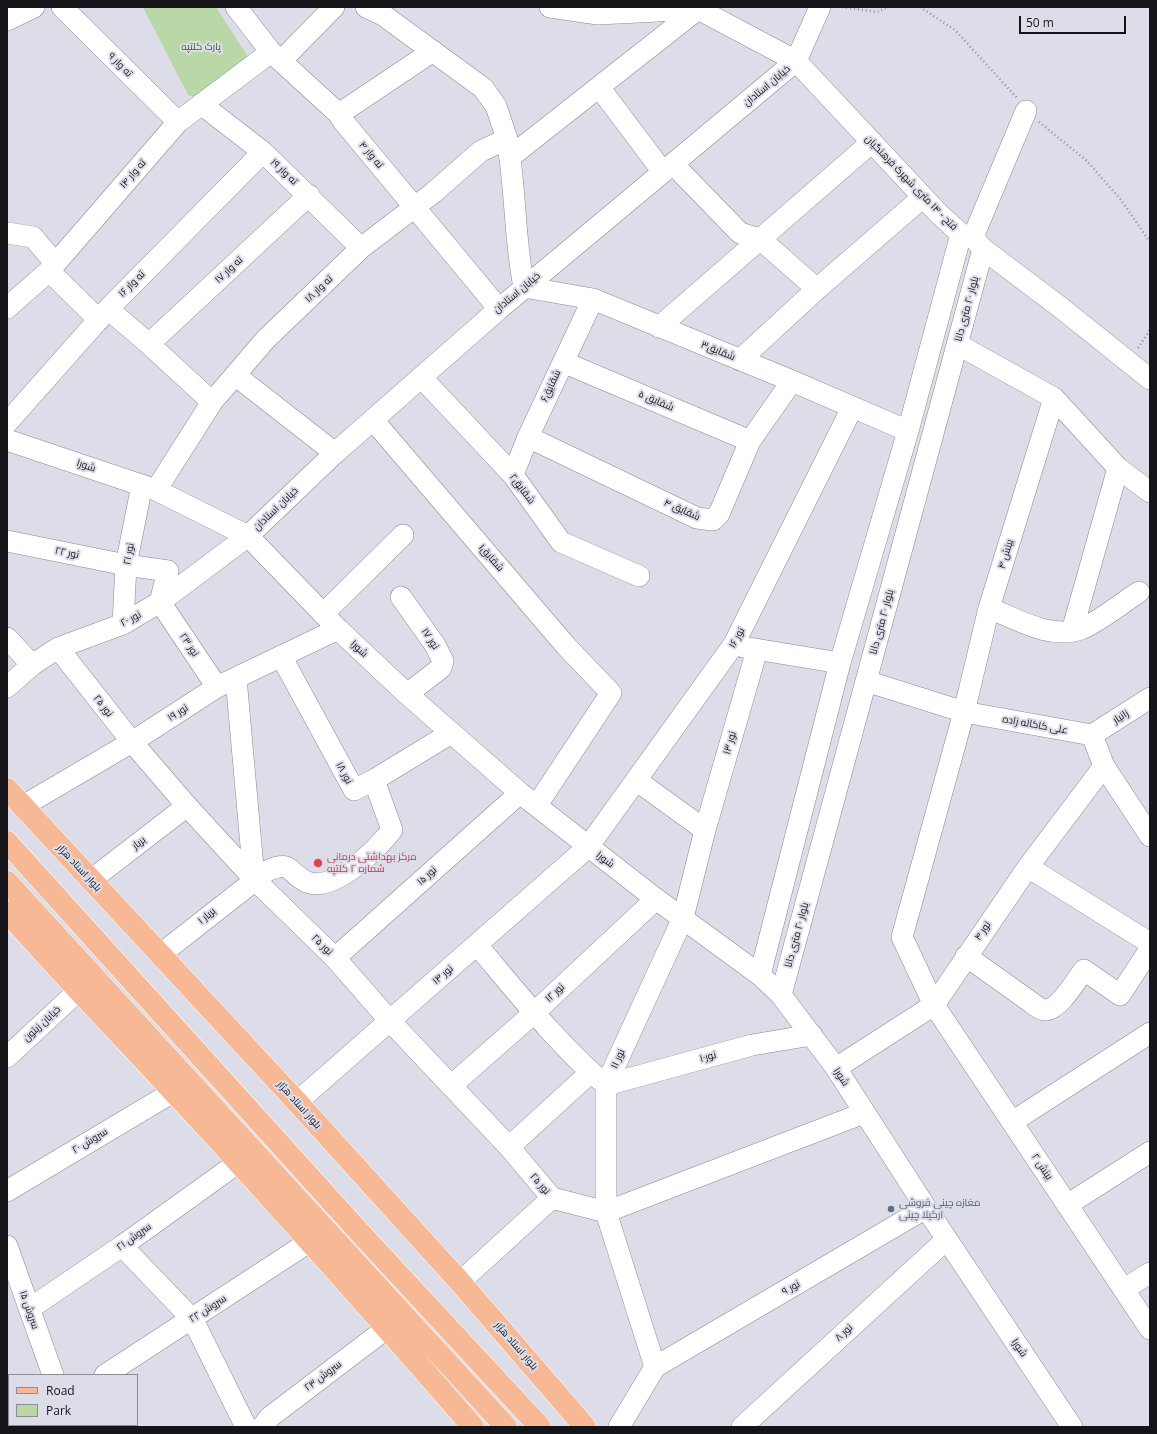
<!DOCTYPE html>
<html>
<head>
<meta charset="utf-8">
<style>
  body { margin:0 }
  #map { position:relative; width:1157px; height:1434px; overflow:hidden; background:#dddde9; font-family:"Open Sans",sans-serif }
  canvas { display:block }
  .frame { position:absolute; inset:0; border:8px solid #151519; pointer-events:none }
  .legend { position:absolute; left:8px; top:1374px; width:130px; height:52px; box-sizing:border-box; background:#dddde9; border:1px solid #8d8d96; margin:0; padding:5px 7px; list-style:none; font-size:12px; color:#151519 }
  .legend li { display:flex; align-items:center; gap:8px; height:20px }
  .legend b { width:20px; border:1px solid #8d8d96 }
  .scale { position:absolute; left:1019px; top:16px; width:107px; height:18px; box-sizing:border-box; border:2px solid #151519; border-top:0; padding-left:5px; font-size:12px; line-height:14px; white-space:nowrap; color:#151519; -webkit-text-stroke:3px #dddde9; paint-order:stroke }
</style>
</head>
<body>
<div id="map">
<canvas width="1157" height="1434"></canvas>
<div class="frame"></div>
<ul class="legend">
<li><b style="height:5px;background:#f7b895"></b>Road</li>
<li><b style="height:11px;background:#b9d7a7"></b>Park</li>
</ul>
<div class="scale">50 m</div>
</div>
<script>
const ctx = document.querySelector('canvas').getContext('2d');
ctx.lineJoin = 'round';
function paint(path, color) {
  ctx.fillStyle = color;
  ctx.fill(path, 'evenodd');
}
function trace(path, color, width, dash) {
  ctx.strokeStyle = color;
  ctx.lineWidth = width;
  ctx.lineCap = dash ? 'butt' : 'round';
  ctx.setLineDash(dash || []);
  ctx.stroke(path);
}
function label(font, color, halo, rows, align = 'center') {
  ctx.font = font + ' "Open Sans",Cairo,sans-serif';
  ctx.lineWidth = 4;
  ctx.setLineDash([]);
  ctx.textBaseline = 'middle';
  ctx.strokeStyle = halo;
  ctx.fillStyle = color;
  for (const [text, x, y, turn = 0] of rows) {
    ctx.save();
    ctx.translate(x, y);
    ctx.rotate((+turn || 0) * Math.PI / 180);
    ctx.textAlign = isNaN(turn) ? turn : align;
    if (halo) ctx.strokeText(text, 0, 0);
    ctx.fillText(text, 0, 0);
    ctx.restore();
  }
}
const green = new Path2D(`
  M143,7h73l32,50 -50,41 -10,-3z`);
const path = new Path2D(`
  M842,7l35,5 11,-5
  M920,7l35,23 62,68
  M1039,122l48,39 34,39 29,42
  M1138,348l12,-18`);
const minor = new Path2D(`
  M62,7l116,115
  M236,7l35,45 68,62 4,7 156,188
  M366,7l17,8 100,73 13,18 11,33
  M550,7l48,7 100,-5 -1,-2
  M7,20l27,-13
  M281,61l53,-54
  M599,87l64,85
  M201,104l62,48 98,96
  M339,114l94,-63
  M510,157l188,-148 98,52 142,152 23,21 12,3 10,12 77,58 90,72
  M673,164l67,69 20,6 57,50
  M7,233l26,4 22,26
  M973,237l53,-126
  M49,271l50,49
  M7,308l42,-37 129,-149 93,-70
  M108,309l41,35 63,58
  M659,327l213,-185
  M149,344l160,-149
  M957,344l97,54 64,70 32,24
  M740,360l77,-71 106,-92
  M563,362l187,79
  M235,375l100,78
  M421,377l92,98 48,67 78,34
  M1054,398l-65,210 -25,104 -62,225 32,68 216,324
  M373,420l193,226 45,47 -74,112
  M7,423l101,-114 155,-157
  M528,437l169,81 16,2 6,-6 31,-73 42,-60
  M7,440l149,50 92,46 90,93 69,65 113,99 136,106 104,76 21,20 55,73 90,140 146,219
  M513,475l15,-38 65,-138
  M156,490l56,-88 54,-63 95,-91 72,-55 48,-42 26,-12c9,49 7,99 17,148l69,12 199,82 116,50
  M7,541l119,24 42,6 -8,31 57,85
  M401,597l34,48 8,16 -2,7 -34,26
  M989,608c28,11 61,32 92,21 18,-7 41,-26 58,-37
  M323,614l80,-79
  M123,624l3,-59 16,-80
  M1072,631l46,-163
  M7,638l25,27
  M743,647l97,16
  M58,648l74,94 55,64 67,73 81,79 55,63 119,126 43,51 54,14
  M281,656l73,134 20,-10 77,-47
  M236,678l18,201
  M866,681l98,31 128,23 12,31 46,70
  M7,687l25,-22 26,-17 65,-24 37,-22 88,-66 87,-83 164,-144 297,-248 24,-54
  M1092,735l58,-37
  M636,780l69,50
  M23,806l109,-64 85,-55 121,-58
  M1028,867l122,76
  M91,880l96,-74
  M477,945c39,46 82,101 129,140l146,-40 60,-10
  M161,954l106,-83c26,-12 21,3 40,11 27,11 70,-33 85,-52l-18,-50
  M966,956l66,47c4,3 8,7 14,7 14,-1 30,-30 38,-40l36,25 30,-46
  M335,958l185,-165
  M760,975l80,-312 68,-232 53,-197
  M781,995l202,-746
  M7,1057l71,-66
  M836,1068l98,-63 94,-138 76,-101
  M452,1085l83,-73 121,-113
  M297,1102l291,-255 146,-203 118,-236
  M1012,1122l138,-89
  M509,1147l82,-75
  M7,1191l166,-99
  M1067,1205l83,-53
  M606,1212l258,-99
  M7,1246l46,129
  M122,1246l71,74 53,107
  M460,1282l92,-84
  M1124,1289l26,-16
  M29,1309l93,-63 117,-84
  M655,1367l271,-159
  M105,1375l204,-133
  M70,1425l1,2
  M262,1427l8,-10 117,-89
  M619,1427l36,-60 -49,-155v-127l77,-167 22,-88 52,-180
  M742,1427l205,-188`);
const major = new Path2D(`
  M7,789l290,313 163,180 125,145
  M7,842l355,393 178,192
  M7,882l499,545
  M7,912c76,85 156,167 232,251 79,87 157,175 234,264`);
const markers = [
  [318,863,5,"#e0444e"],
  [891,1209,4,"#5c6f8a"]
];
const parkNames = [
  ["پارک کلتپه",201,47]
];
const streetNames = [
  ["ته وار ۹",120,65,45],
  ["خیابان استادان",767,86,-40],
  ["ته وار ۴",371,155,50],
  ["ته وار ۱۹",284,172,43],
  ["ته وار ۱۴",133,174,-49],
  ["فتح - ۱۴ متری شهرک فرهنگیان",911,183,46],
  ["ته وار ۱۷",229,270,-43],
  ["ته وار ۱۶",132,284,-45],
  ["ته وار ۱۸",319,289,-44],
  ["خیابان استادان",517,293,-40],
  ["بلوار ۲۰ متری دانا",967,309,-75],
  ["شقایق۳",718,351,22],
  ["شقایق۶",551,386,-65],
  ["شقایق ۵",656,401,23],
  ["شورا",86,466,18],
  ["شقایق۲",522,489,53],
  ["خیابان استادان",276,509,-44],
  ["شقایق ۴",682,510,24],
  ["نور ۲۲",67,553,11],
  ["نور ۲۱",129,554,-80],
  ["بینش ۴",1006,554,-73],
  ["شقایق۱",491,558,49],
  ["نور ۲۰",131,619,-28],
  ["بلوار ۲۰ متری دانا",882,622,-75],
  ["نور ۱۶",737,638,-61],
  ["نور ۱۷",430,639,56],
  ["نور ۲۳",189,645,56],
  ["شورا",359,649,43],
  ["نور ۲۵",103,706,52],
  ["نور ۱۹",178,713,-33],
  ["زانیار",1121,717,-32],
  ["علی کاکاله زاده",1035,725,10],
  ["نور ۱۳",730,743,-74],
  ["نور ۱۸",344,773,62],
  ["بریار",139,843,-38],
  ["شورا",605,860,37],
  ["بلوار استاد هژار",79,868,47],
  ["نور ۱۵",427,876,-42],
  ["بریار ۱",207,916,-39],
  ["نور ۴",983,931,-55],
  ["بلوار ۲۰ متری دانا",797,935,-75],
  ["نور ۲۵",322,945,44],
  ["نور ۱۴",443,975,-41],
  ["نور ۱۲",555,993,-43],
  ["خیابان زیتون",42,1024,-43],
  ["نور۱۰",708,1057,-15],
  ["نور ۱۱",618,1059,-65],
  ["شورا",841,1077,57],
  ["بلوار استاد هژار",299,1105,48],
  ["سروش ۲۰",90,1141,-31],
  ["بینش ۲",1042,1167,56],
  ["نور ۲۵",540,1184,49],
  ["سروش ۲۱",134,1237,-35],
  ["نور ۹",791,1288,-30],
  ["سروش ۲۲",208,1309,-33],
  ["سروش ۱۵",29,1310,71],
  ["نور ۸",844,1333,-43],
  ["بلوار استاد هژار",516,1346,49],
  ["شورا",1019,1348,56],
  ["سروش ۲۳",323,1376,-37]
];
const healthNames = [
  ["مرکز بهداشتی درمانی",327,857],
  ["شماره ۲ کلتپه",327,869]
];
const serviceNames = [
  ["مغازه چینی فروشی",899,1203],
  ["ارکیلا چینی",899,1215]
];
paint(green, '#b9d7a7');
trace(minor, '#898993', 22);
trace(major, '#fff', 23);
trace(path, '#8f8f98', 2.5, [1, 3]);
trace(minor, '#fff', 21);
trace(major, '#f7b895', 22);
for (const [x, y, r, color] of markers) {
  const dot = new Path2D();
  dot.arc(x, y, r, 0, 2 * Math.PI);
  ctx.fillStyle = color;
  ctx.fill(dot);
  trace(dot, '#dddde9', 1.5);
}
label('10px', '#3b611b', '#dddde9', parkNames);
label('10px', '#151519', '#dddde9', streetNames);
label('10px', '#be3a42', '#dddde9', healthNames, 'left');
label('10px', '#4e5e75', '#dddde9', serviceNames, 'left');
</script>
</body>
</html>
